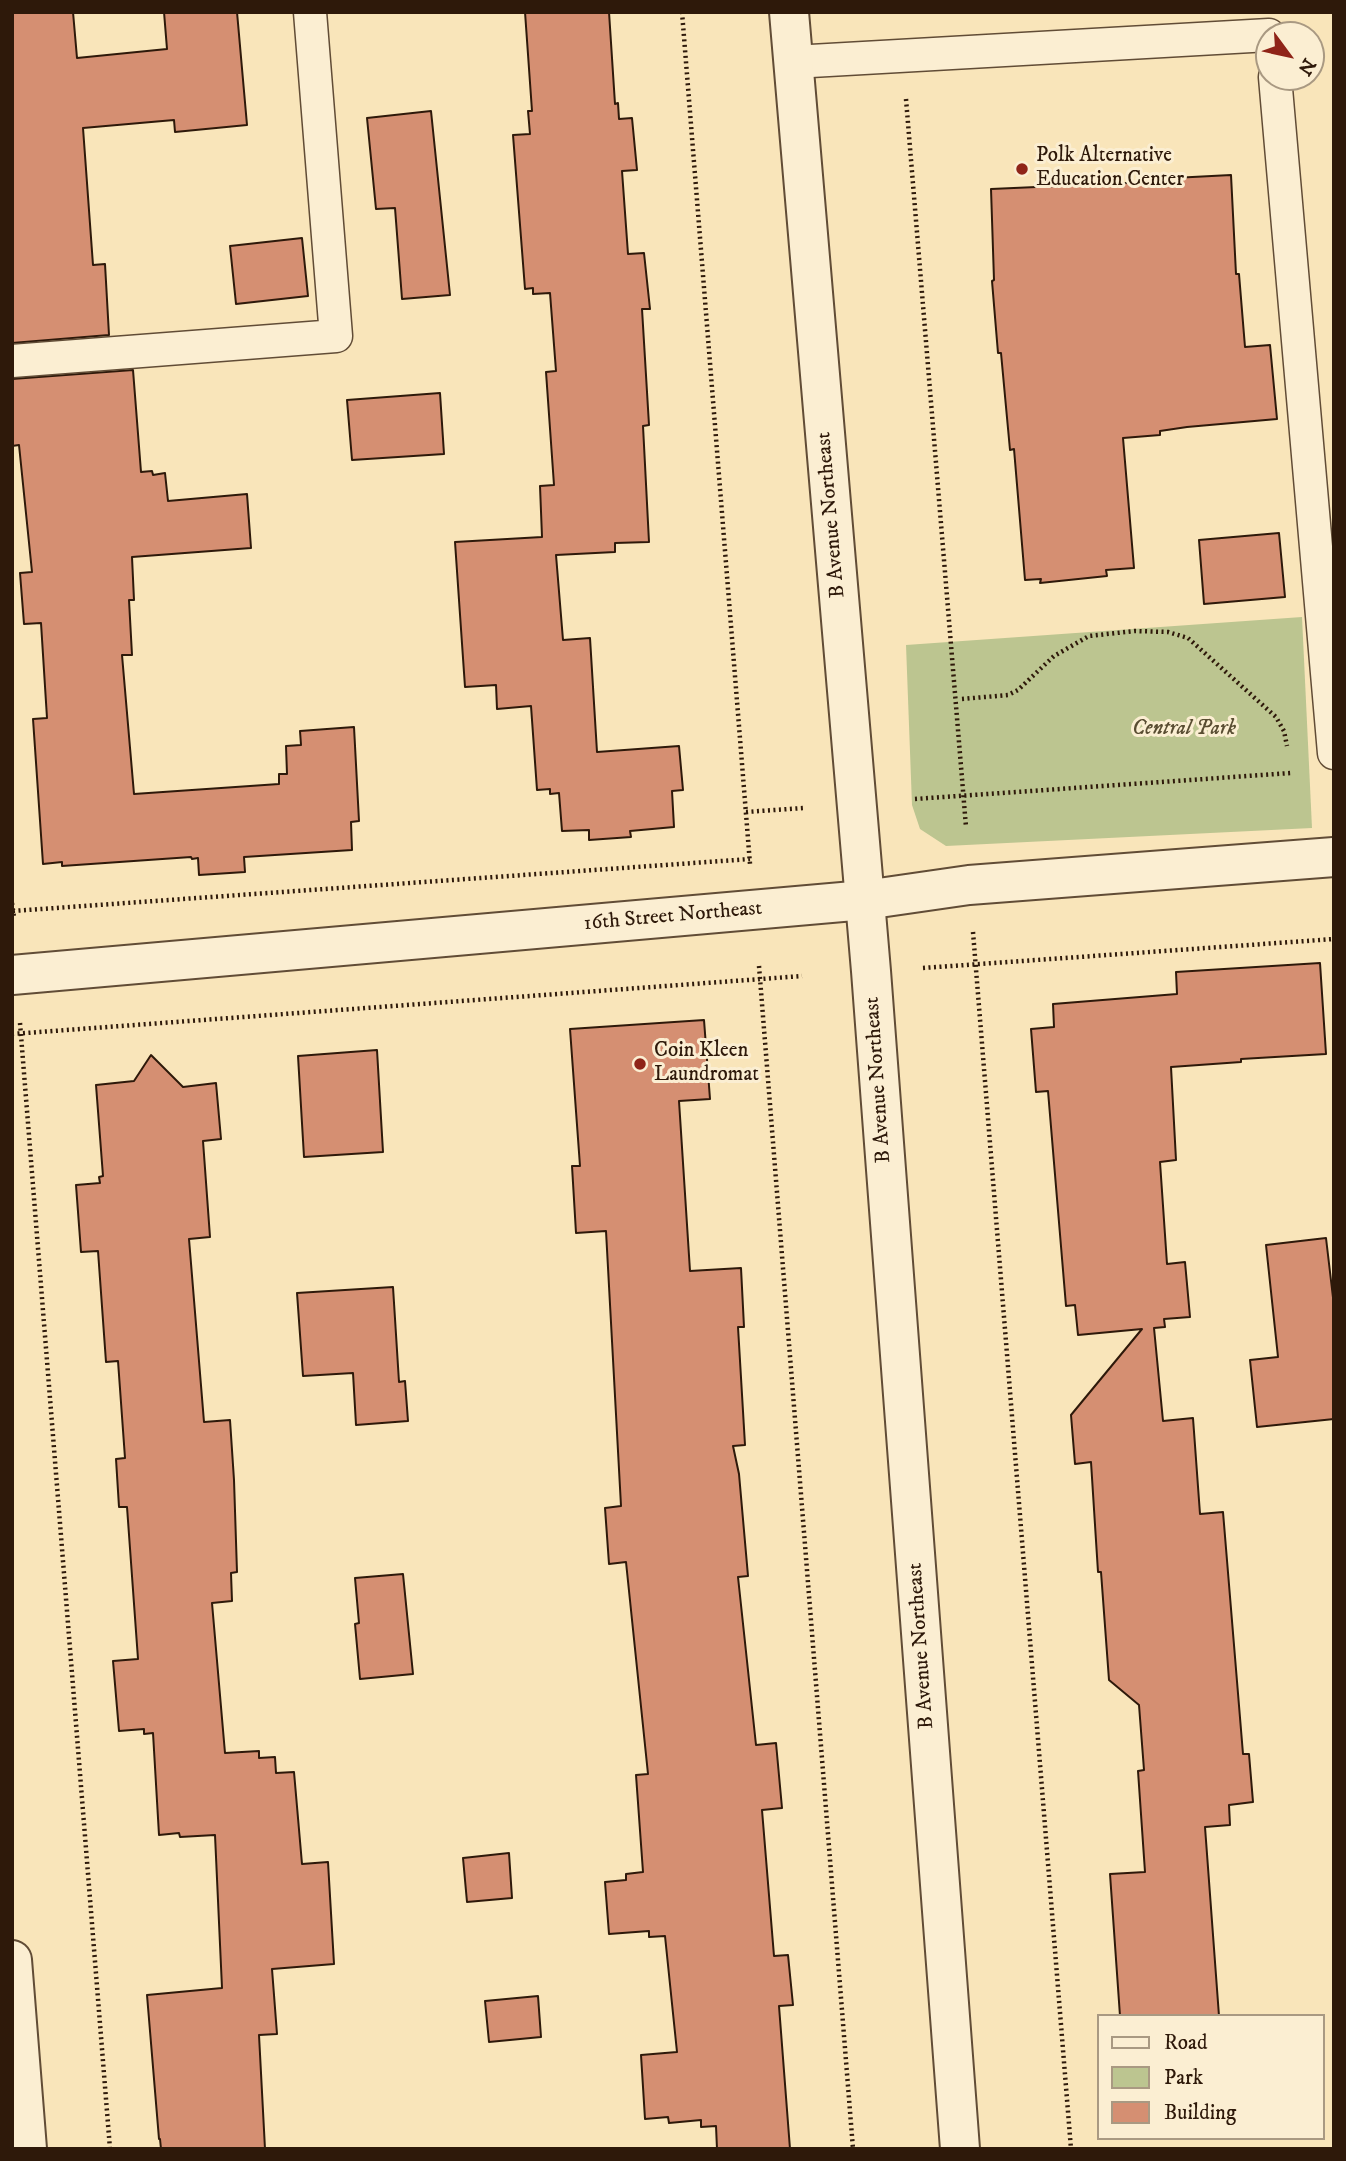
<!DOCTYPE html>
<html>
<head>
<meta charset="utf-8">
<style>
  body { margin:0 }
  #map { position:relative; width:1346px; height:2161px; overflow:hidden; background:#f9e5ba; font-family:"IM FELL DW Pica",serif }
  canvas { display:block }
  .frame { position:absolute; inset:0; border:14px solid #2e190a; pointer-events:none }
  .legend { position:absolute; left:1097px; top:2014px; width:228px; height:126px; box-sizing:border-box; background:#fbeed2; border:2px solid #a99982; margin:0; padding:9px 12px; list-style:none; font-size:21px; color:#2e190a }
  .legend li { display:flex; align-items:center; gap:14px; height:35px }
  .legend b { width:35px; border:2px solid #a99982 }
  .north { position:absolute; left:1255px; top:21px; width:70px; height:70px; box-sizing:border-box; background:#fbeed2; border:2px solid #a99982; border-radius:50%; rotate:123deg; font-size:19px; font-weight:700; line-height:28px; text-align:center; color:#2e190a }
  .north::after { content:''; display:block; margin:auto; width:24px; height:32px; background:#8f2418; clip-path:polygon(50% 0,100% 100%,50% 72%,0 100%) }
</style>
</head>
<body>
<div id="map">
<canvas width="1346" height="2161"></canvas>
<div class="frame"></div>
<ul class="legend">
<li><b style="height:9px;background:#fbeed2"></b>Road</li>
<li><b style="height:19px;background:#bcc590"></b>Park</li>
<li><b style="height:19px;background:#d58f72"></b>Building</li>
</ul>
<div class="north">N</div>
</div>
<script>
const ctx = document.querySelector('canvas').getContext('2d');
ctx.lineJoin = 'round';
function paint(path, color) {
  ctx.fillStyle = color;
  ctx.fill(path, 'evenodd');
}
function trace(path, color, width, dash) {
  ctx.strokeStyle = color;
  ctx.lineWidth = width;
  ctx.lineCap = dash ? 'butt' : 'round';
  ctx.setLineDash(dash || []);
  ctx.stroke(path);
}
function label(font, color, halo, rows, align = 'center') {
  ctx.font = font + ' "IM FELL DW Pica",serif';
  ctx.lineWidth = 6;
  ctx.setLineDash([]);
  ctx.textBaseline = 'middle';
  ctx.strokeStyle = halo;
  ctx.fillStyle = color;
  for (const [text, x, y, turn = 0] of rows) {
    ctx.save();
    ctx.translate(x, y);
    ctx.rotate((+turn || 0) * Math.PI / 180);
    ctx.textAlign = isNaN(turn) ? turn : align;
    if (halo) ctx.strokeText(text, 0, 0);
    ctx.fillText(text, 0, 0);
    ctx.restore();
  }
}
const green = new Path2D(`
  M1302,617l10,211 -366,18 -26,-17 -8,-24 -6,-160z`);
const building = new Path2D(`
  M12,12h61l4,46 90,-9 -3,-37h73l10,113 -72,7 -1,-12 -91,8 10,137 12,-1 4,71 -97,8z
  M525,12h84l6,92 3,-1 1,16 13,-1 5,52 -15,1 6,83 16,-1 6,56h-8l7,116 -6,1 6,116 -34,1v9l-59,3 7,85 27,-2 7,114 82,-6 4,44 -11,1 2,36 -44,4 1,6 -42,3v-10l-27,1 -3,-38 -9,1v-5l-13,1 -6,-84 -34,3 -1,-24 -31,2 -10,-145 87,-5 -2,-51 14,-1 -8,-113 10,-1 -6,-78 -17,1v-6l-8,1 -12,-154 17,-1 -2,-23h4z
  M431,111l19,184 -48,4 -7,-91 -19,1 -9,-91z
  M1231,175l5,99h3l6,73 25,-2 7,74 -90,8 -27,4v4l-37,3 11,130 -28,2 1,6 -67,7 1,-4 -16,1 -11,-131 -4,1 -9,-97h-3l-6,-72 2,-1 -3,-91 182,-8v-3z
  M302,238l6,58 -72,8 -6,-58z
  M133,370l8,102 11,-1 1,4 12,-2 3,28 79,-7 4,54 -119,9 2,43h-5l3,55h-10l12,139 145,-10v-10h8l-1,-28 15,-1 -1,-14 54,-4 5,94 -8,1 1,28 -108,7 1,15 -46,3 -1,-17 -6,1 -1,-2 -129,9v-4l-19,2 -10,-145 14,-1 -6,-95 -17,1 -4,-51 12,-1 -13,-127 -7,1v-67z
  M440,393l4,61 -92,6 -5,-60z
  M1279,533l6,64 -81,7 -5,-64z
  M1320,963l6,91 -85,5v3l-70,5 5,93 -16,2 7,102 18,-2 5,55 -26,2 1,8 -11,1 9,93 30,-3 7,96 23,-2 20,242h6l4,48 -24,3 1,20 -25,2 14,189h-99l-10,-142 35,-2 -7,-101 6,-1 -5,-65 -30,-25 -8,-108h-3l-7,-110 -16,2 -4,-49 71,-86 -64,6 -3,-30 -9,1 -18,-215 -12,1 -5,-63 23,-2 -1,-23 124,-10 -1,-22z
  M704,1020l6,79 -31,2 11,170 51,-3 3,59h-6l7,118 -12,1 6,28 9,102 -10,1 18,168 20,-2 6,65 -20,2 12,146 14,-1 5,50 -14,1 11,143h-73l-1,-23 -15,1v-7l-32,3 -1,-6 -23,2 -4,-64 36,-3 -12,-116 -16,1v-6l-40,3 -4,-52 21,-2v-6l17,-2 -7,-97 12,-1 -22,-212 -17,2 -4,-56 16,-2 -15,-275 -30,2 -4,-67h8l-10,-137z
  M377,1050l6,102 -79,5 -6,-101z
  M151,1055l32,32 33,-4 5,56 -18,2 7,96 -21,2 15,183 26,-2 4,60 3,92 -6,1 1,28 -20,2 13,150 34,-2v7l16,-1 1,16 18,-1 8,92 26,-2 6,102 -62,5 5,65 -18,1 6,114h-104l-1,-10h-1l-12,-144 75,-7 -7,-153 -35,2 -1,-4 -20,2 -6,-102 -9,1v-5l-25,2 -6,-70 25,-2 -11,-152h-8l-3,-48 9,-1 -7,-97 -12,1 -8,-111 -17,1 -5,-67 24,-2 -1,-6 4,-1 -7,-91 38,-4z
  M1326,1238l8,68v113l-77,8 -7,-67 28,-3 -12,-112z
  M393,1287l6,95 6,-1 3,40 -52,4 -3,-52 -50,3 -6,-83z
  M403,1574l10,100 -53,5 -5,-55 4,-1 -4,-45z
  M509,1853l3,45 -45,4 -4,-44z
  M538,1996l3,41 -52,5 -4,-41z`);
const path = new Path2D(`
  M682,12l68,852
  M906,99l60,728
  M962,699l46,-4 10,-5 36,-34 35,-20 46,-5 33,1 20,6 88,79 8,14 3,15
  M915,799l376,-26
  M746,812l58,-4
  M12,903l2,14
  M13,911l737,-52
  M973,932l98,1217
  M759,966l94,1183
  M923,968l411,-29
  M20,1023l90,1126
  M12,1034l790,-58`);
const service = new Path2D(`
  M793,62l476,-27
  M1275,77l59,676
  M12,361l324,-25 -26,-324`);
const minor = new Path2D(`
  M789,12l82,959 89,1178
  M12,1960l15,189`);
const tertiary = new Path2D(`
  M12,975l853,-75 104,-15 365,-28`);
const markers = [
  [1022,169,7,"#8f2418"],
  [640,1064,7,"#8f2418"]
];
const poiNames = [
  ["Polk Alternative",1036,157],
  ["Education Center",1036,181],
  ["Coin Kleen",654,1052],
  ["Laundromat",654,1076]
];
const streetNames = [
  ["B Avenue Northeast",832,515,-95],
  ["16th Street Northeast",673,917,-5],
  ["B Avenue Northeast",879,1080,-94],
  ["B Avenue Northeast",922,1646,-94]
];
const parkNames = [
  ["Central Park",1184,730]
];
paint(green, '#bcc590');
paint(building, '#d58f72');
trace(building, '#2e190a', 2);
trace(service, '#614c36', 35);
trace(minor, '#614c36', 42);
trace(tertiary, '#614c36', 42);
trace(path, '#2e190a', 4.5, [2, 3.5]);
trace(service, '#fbeed2', 32);
trace(minor, '#fbeed2', 38);
trace(tertiary, '#fbeed2', 38);
for (const [x, y, r, color] of markers) {
  const dot = new Path2D();
  dot.arc(x, y, r, 0, 2 * Math.PI);
  ctx.fillStyle = color;
  ctx.fill(dot);
  trace(dot, '#fbeed2', 2.5);
}
label('21px', '#2e190a', '#fbeed2', poiNames, 'left');
label('21px', '#2e190a', '#fbeed2', streetNames);
label('italic 21px', '#594d32', '#fbeed2', parkNames);
</script>
</body>
</html>
